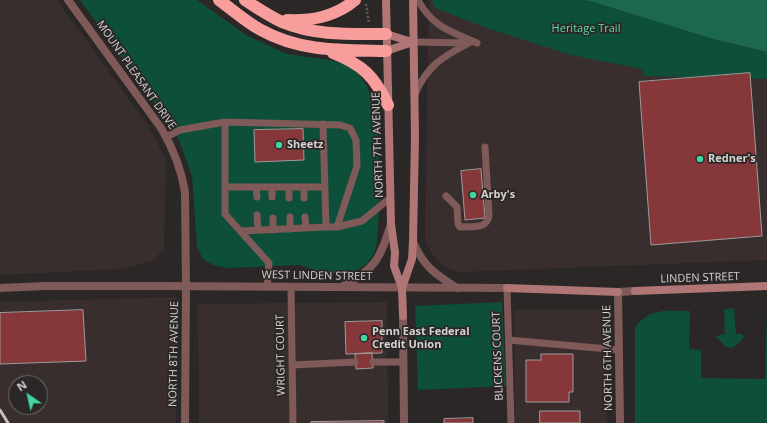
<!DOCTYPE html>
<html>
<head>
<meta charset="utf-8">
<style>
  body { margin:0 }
  #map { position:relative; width:767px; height:423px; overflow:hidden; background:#2b2726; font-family:"Open Sans",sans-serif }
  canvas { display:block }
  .north { position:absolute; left:8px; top:375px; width:40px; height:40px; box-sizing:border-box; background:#2b2726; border:1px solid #6f6c6b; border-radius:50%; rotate:326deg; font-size:11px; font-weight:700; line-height:16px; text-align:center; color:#d6d3d3 }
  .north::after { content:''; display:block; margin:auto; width:14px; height:18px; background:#43d4a0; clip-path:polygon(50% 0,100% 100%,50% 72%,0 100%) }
</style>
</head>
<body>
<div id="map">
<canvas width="767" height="423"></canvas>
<div class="north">N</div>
</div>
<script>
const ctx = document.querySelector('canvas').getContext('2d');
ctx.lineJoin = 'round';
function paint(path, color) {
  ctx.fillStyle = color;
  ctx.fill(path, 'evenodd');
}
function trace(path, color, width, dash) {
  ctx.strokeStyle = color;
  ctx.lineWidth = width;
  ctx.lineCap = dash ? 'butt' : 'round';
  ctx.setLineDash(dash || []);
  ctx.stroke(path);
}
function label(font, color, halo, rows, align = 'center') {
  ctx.font = font + ' "Open Sans",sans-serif';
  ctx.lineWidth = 3.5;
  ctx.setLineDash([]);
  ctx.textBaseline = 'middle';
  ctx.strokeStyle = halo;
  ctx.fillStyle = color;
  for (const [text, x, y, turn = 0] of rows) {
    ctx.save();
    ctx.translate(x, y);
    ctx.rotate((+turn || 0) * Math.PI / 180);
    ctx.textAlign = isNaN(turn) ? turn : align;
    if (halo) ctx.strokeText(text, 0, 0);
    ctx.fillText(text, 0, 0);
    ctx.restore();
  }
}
const built = new Path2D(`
  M0,0h57l90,124 19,35 -2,90 -12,12 -30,8 -122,6z
  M429,0h44l294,64v196l-305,12 -10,-2 -9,-4 -13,-15 -4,-9 -1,-10z
  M176,297v126h-176v-121zM16,383h24v24h-24z
  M387,302l1,121h-189l-1,-119z
  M604,309l3,114h-92l-1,-113z`);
const green = new Path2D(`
  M80,0h117l49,35 41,19 42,6 13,3 14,7 11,16 10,28 3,77 -3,52 -3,10 -7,11 -14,9 -18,1 -20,-4 -15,-5 -72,3 -15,-3 -10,-6 -6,-12 -5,-71 -13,-36 -10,-17z
  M432,0h147l11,1 123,38 54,13v27l-123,-3 -2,-7 -71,-14 -87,-28 -49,-19z
  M502,302l4,84 -88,4 -3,-84z
  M734,308l2,26h6l2,3 -7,8 -6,3 -6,-2 -10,-10 10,-2 -1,-25z
  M767,309v114h-132v-96c16,-20 32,-16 55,-16l-1,38 12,1v28l64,1z`);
const forest = new Path2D(`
  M579,0h188v52l-54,-13 -123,-38z`);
const building = new Path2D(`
  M750,73l12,163 -111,9 -12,-163z
  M303,129l1,31 -49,2 -1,-32z
  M481,169l4,49 -20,2 -4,-49z
  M83,310l3,51 -86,3v-51z
  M382,321v32l-36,1 -1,-32z
  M372,353l1,15 -17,1 -1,-15z
  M541,354h32v38h-4v10h-43v-42h15z
  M540,411h40v12h-40z
  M473,418v5h-29v-4z
  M384,421v2h-73v-1z`);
const path = new Path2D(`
  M366,4l3,19`);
const service = new Path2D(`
  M418,0c14,27 34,32 59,43
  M413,42l54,1
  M415,94c12,-28 27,-37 54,-51
  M225,122l115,3 10,3 6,12 1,26 -20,61
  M166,137l14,-7 45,-8v92l44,49 -2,24
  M225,187h100
  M256,187l1,10
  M272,187v10
  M289,187v11
  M304,187v11
  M446,196l11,11 1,17 2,3c12,-1 26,3 29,-11l-4,-69
  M257,215l1,15
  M290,217v12
  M305,217l1,11
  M273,218v12
  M326,227h11l25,-6 28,-23
  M241,231l85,-4 -3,-103
  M291,287l2,136
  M507,288l4,135
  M509,340l110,10
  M373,362h30
  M292,365l63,-3`);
const minor = new Path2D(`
  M68,0l93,128c12,20 20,40 24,64l1,94 -1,137
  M618,292l2,131
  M403,316l1,107`);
const tertiary = new Path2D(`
  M413,242c11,25 22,32 44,46
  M343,286c33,-17 37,-28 48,-62
  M0,288l45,-2h109l353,2
  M618,292l17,-1`);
const secondary = new Path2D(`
  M386,0l5,224 4,29 -1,13 8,22
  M386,34l26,8
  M386,51l27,-9
  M507,288l111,4
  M635,291l132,-5
  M403,316l-1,-28 10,-29 1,-17 2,-106 -2,-136`);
const motorway = new Path2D(`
  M219,0c14,10 27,22 42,30 39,22 82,20 125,21
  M245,0c12,8 24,16 37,22 33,14 69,12 104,12
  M287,20c25,1 48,-3 68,-20
  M333,53c30,12 41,23 55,52`);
const rail = new Path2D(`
  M0,410l8,13`);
const markers = [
  [279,145,4,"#43d4a0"],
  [700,159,4,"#43d4a0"],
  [473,195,4,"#43d4a0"],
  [364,338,4,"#43d4a0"]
];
const parkNames = [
  ["Heritage Trail",586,29]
];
const streetNames = [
  ["MOUNT PLEASANT DRIVE",136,75,55],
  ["NORTH 7TH AVENUE",378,145,-92],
  ["WEST LINDEN STREET",317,276,1],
  ["LINDEN STREET",700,278,-2],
  ["NORTH 8TH AVENUE",174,354,-89],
  ["WRIGHT COURT",281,355,-91],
  ["BLICKENS COURT",498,356,-92],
  ["NORTH 6TH AVENUE",608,358,-91]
];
const poiNames = [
  ["Sheetz",287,145],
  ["Redner's",708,159],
  ["Arby's",481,195],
  ["Penn East Federal",372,332],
  ["Credit Union",372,345]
];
paint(built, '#392e2e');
paint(green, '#0d4f39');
paint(forest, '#1c684c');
paint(building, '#85373a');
trace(building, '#a09a9a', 1);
trace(path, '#5f5b5b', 2.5, [2, 2]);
trace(service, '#7f5a59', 7);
trace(minor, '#7f5a59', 8);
trace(tertiary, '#7f5a59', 8);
trace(secondary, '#af7675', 8);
trace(motorway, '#f79e9d', 12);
trace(rail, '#c3c0bf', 3);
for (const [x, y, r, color] of markers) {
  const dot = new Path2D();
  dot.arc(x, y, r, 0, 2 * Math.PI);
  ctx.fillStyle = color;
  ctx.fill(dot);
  trace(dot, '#2b2726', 1.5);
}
label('11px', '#5adeab', '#2b2726', parkNames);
label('11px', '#d6d3d3', '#2b2726', streetNames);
label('bold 11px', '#d6d3d3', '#2b2726', poiNames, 'left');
</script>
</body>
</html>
